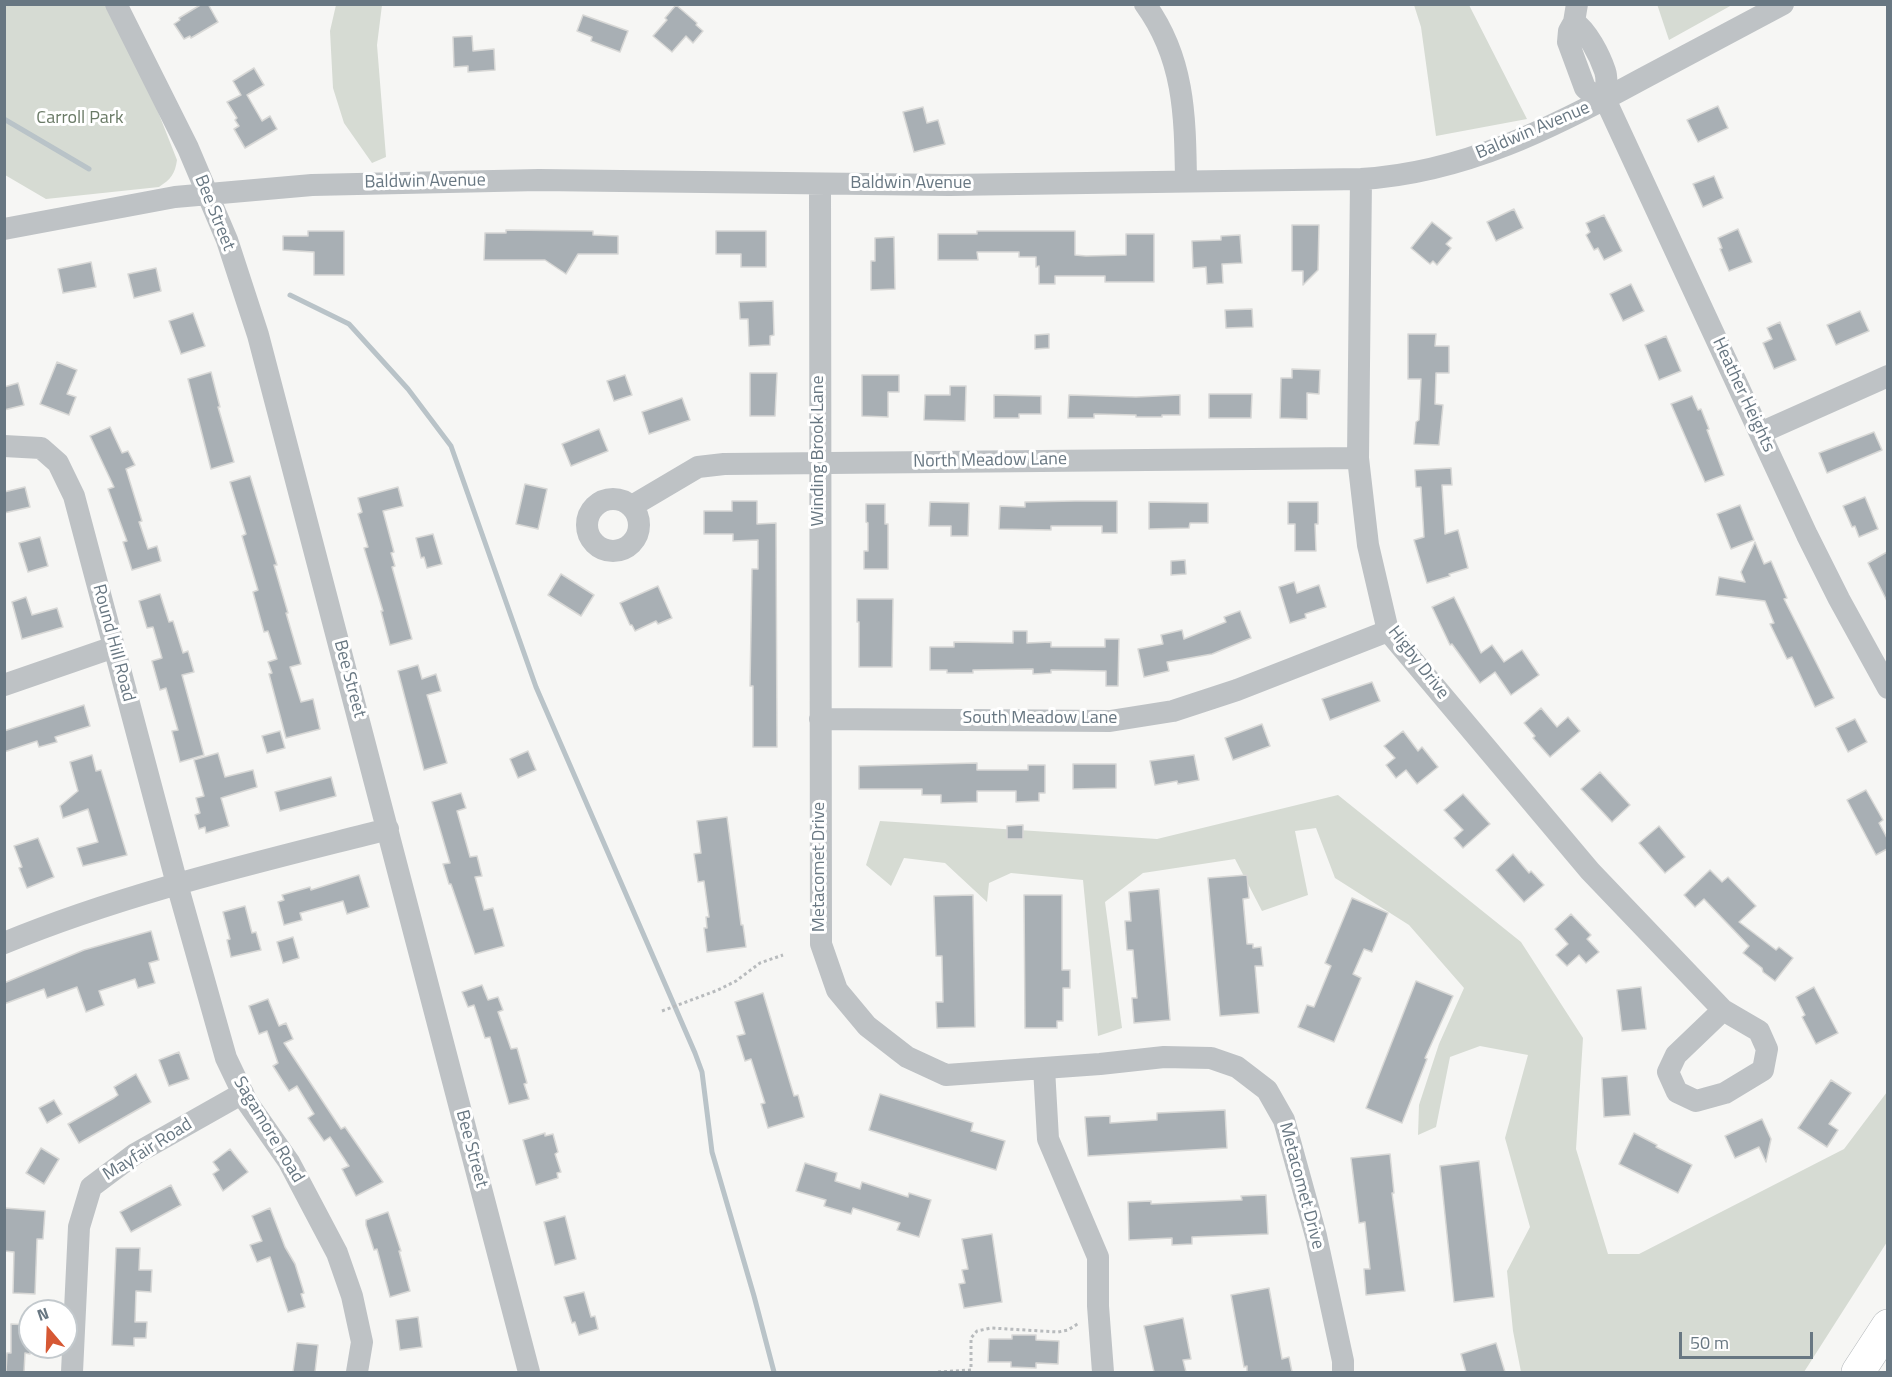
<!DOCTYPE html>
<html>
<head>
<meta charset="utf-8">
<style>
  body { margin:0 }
  #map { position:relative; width:1892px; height:1377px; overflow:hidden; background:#f6f6f4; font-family:"Titillium Web",sans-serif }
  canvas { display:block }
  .frame { position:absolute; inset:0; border:6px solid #687782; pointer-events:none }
  .north { position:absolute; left:18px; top:1299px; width:60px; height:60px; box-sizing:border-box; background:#fff; border:2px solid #c3c9cd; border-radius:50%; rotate:341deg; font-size:16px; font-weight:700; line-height:24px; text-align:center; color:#687782 }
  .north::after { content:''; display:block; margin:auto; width:21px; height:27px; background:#d65834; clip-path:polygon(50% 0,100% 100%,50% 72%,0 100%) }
  .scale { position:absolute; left:1679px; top:1332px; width:134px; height:27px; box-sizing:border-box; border:3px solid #687782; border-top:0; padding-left:8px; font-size:18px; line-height:21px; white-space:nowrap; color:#687782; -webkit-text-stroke:4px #fff; paint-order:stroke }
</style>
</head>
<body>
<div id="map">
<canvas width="1892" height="1377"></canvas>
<div class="frame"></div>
<div class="north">N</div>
<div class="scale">50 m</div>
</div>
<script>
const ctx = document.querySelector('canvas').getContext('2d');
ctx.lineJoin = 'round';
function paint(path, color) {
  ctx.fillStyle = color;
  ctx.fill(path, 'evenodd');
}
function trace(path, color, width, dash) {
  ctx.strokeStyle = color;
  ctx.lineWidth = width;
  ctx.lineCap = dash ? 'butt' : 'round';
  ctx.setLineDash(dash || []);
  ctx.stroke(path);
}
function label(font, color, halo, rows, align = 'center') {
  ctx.font = font + ' "Titillium Web",sans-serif';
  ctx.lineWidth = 6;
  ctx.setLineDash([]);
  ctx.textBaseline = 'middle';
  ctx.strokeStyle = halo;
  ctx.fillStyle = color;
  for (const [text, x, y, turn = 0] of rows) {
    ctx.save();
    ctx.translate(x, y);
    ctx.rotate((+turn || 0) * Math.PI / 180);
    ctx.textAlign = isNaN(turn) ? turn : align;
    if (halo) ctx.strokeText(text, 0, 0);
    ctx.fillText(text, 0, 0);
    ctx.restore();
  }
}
const green = new Path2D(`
  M1657,4h75v1l-63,35z
  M5,5h111l61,155c-2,14 -6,19 -18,27l-113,12 -41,-24z
  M336,5h46l-5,40 9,112 -14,6 -28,-40 -11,-35 -3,-57z
  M1414,5h55l58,114 -91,17 -15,-109z
  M1338,795l183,147 62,96 -7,111 32,105h31l205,-105 43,-57v150l-83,130h-283l-8,-41 -6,-60 23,-44 -25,-89 23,-83 -48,-9 -30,11 -14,70 -18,8 1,-30 20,-61 25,-56 -55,-63 -74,-47 -19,-50 -21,3 13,64 -46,16 -27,-52 -92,14 -38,29 17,126 -24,8 -15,-156 -72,-7 -22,10 -2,19 -42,-39 -41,-5 -13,28 -25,-21 14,-44 277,18z`);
const stream = new Path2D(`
  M4,119l85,50
  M290,295l59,29 59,65 43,57 85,241 159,366 7,19 10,80 42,144 20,76`);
const building = new Path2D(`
  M202,4h6l10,18 -27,16 -1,-2 -6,3 -10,-15 6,-4 -1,-2z
  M676,5l21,18 -1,2 7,6 -10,12 -7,-7 -14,16 -19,-16 14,-16 -2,-2z
  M583,15l45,16 -8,21 -29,-11 1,-4 -15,-6z
  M472,36l1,15 21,-2 1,21 -27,2v-6l-14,1 -1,-30z
  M254,68l10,17 -17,10 15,26 8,-5 7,13 -32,19 -11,-19 5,-3 -4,-6 2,-2 -10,-16 14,-7 -8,-14z
  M1718,106l10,22 -30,14 -11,-22z
  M923,107l4,16 11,-3 7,24 -31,8 -11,-40z
  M1714,176l9,22 -20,9 -10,-23z
  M1514,209l9,19 -27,13 -9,-19z
  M1604,215l18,36 -18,9 -6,-12 -4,2 -8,-15 4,-3 -4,-9z
  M1432,222l20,16 -6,6 5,4 -14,17 -4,-4 -3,3 -19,-16z
  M1292,225h27l-1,45 -15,15v-14h-11z
  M1738,229l14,33 -23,9 -9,-22 2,-1 -4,-10z
  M506,230l87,1v4l25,1v18h-40l-12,20 -21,-14h-61l1,-27h21z
  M308,231h36v44h-30v-23l-31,-2v-14h25z
  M716,231h50v36h-25v-13h-25z
  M977,231h98v24l11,1 40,-1v-21h28v48h-49v-6h-50v8h-16v-18l-3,1v-10h-17v-5h-42l1,8h-40v-26h39z
  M1240,235l2,28 -20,1 1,19 -16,1 -1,-17 -13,1 -1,-27 29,-1v-4z
  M894,237l1,52 -24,1v-29h4v-23z
  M91,262l5,25 -33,6 -5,-24z
  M156,268l5,23 -27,7 -6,-24z
  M1631,284l13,27 -21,10 -13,-27z
  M773,301l1,34 -4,1v9l-21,1 -1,-27h-8l-1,-17z
  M1252,309l1,18 -27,1 -1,-18z
  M1860,311l9,20 -33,14 -9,-20z
  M193,313l12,33 -24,8 -12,-33z
  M1780,322l16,38 -22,9 -11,-26 9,-4 -5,-11z
  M1049,334v14l-14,1v-14z
  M1408,334h28l-1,12h14v27h-13l-1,31 8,1 -4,40 -25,-1 2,-22 3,-2 2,-41h-13z
  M1666,336l15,35 -22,9 -14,-35z
  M57,362l20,8 -10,24 9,3 -7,18 -29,-11z
  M1292,369l28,1 -1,24 -12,-1v26l-27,-1 1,-40h11z
  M211,372l9,35h-2l16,55 -23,7 -23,-90z
  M750,373h27l-2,43h-25z
  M625,375l7,20 -18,6 -7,-20z
  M862,375h37v17h-11v25l-26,-1z
  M18,383l6,22 -20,5v-23z
  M950,386h16l-1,35 -41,-1 1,-25h25z
  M1209,394h43l-1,24h-42z
  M994,395l47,1v18h-22v4h-25z
  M1069,395l67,2 44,-2v20h-18v2h-26v-2l-42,-1v4h-26z
  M1692,396l6,14 3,-1 8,20 -2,1 17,45 -19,7 -34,-78z
  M682,398l8,22 -41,14 -7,-22z
  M110,427l12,26 6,-2 7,14 -9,4 16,52 -3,1 9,27 9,-3 4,15 -29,9 -9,-28 4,-1 -19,-52 6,-2 -24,-51z
  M599,429l9,22 -37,15 -9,-22z
  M1874,432l8,18 -55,23 -8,-20z
  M1451,468l1,17h-10l3,49 13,-4 10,38 -19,6 1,2 -23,7 -13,-43 10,-3 -3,-50h-5l-1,-17z
  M250,476l27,89h-3l14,48h-2l15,51 -11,3 11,35 12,-3 7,30 -34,9 -17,-64 3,-1 -4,-11 9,-3 -9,-28 -4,1 -11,-40 5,-2 -16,-54 4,-2 -16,-52z
  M525,484l22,5 -9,40 -22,-5z
  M25,487l5,20 -26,6v-21z
  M398,487l5,19 -20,5 11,41 -3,1 4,13 -3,1 20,72 -22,6 -9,-34h2l-19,-63 4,-1 -10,-33 4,-2 -4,-14z
  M1865,497l13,32 -19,8 -4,-11 -3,1 -9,-21z
  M732,501h25v23l19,-1 1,224h-24v-61h-3l2,-117h6v-29l-25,1v-7h-29v-23h28z
  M1075,501h42v32h-15v-7h-51v4l-52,-1 1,-23 25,1v-5z
  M930,502l39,1 -1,33h-17v-10h-22z
  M1149,502l59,1v20h-18l-1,5 -40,1z
  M1288,502h30v22h-3l1,27h-21v-27h-7z
  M866,504h19v20h3v45h-24v-18h4v-28l-2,-1z
  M1740,505l14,35 -23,9 -14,-35z
  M433,534l9,30 -15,4 -3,-11 -3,1 -5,-20z
  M40,537l8,29 -20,6 -9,-29z
  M1755,542l9,22 7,-3 16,37 -3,1 50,99 -19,9 -23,-50 -5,2 -17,-35 4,-1 -9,-22 -49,-6 3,-18 26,5 -4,-10z
  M1887,552v49l-19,-38z
  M1185,560l1,14 -15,1v-14z
  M561,574l33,21 -13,21 -33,-21z
  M1294,582l3,11 22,-8 7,22 -21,7 1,4 -16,5 -11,-36z
  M658,586l14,32 -14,6 -2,-3 -21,10 -3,-6h-2l-10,-22z
  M160,594l9,28 4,-1 10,32 5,-2 6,21 -12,3 22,80 -24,7 -8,-31 6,-1 -12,-42 -6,2 -8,-29 10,-3 -9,-31 -6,1 -8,-27z
  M26,597l6,18 25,-7 6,19 -41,12 -10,-37z
  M1454,597l27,56 11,-8 12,17 18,-12 17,25 -28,20 -16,-23 -15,11 -28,-39 -2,1 -18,-38z
  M857,599h36l-1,68h-33v-45h-2z
  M1240,611l11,27 -39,16 -45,8 2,9 -25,6 -6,-28 25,-5 -2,-9 21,-5 2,9 42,-17 -2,-5z
  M1013,631h14v12l24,-1v5h54v-8h14l-1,47h-12v-15l-55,-1v3l-18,1v-5l-60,1v3h-26v-3h-17v-23h24v-5l59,1z
  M418,665l4,14 14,-5 5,17 -14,4 20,68 -23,7 -26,-99z
  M1372,682l8,19 -50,19 -8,-21z
  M84,705l6,21 -35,11 2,5 -18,5 -2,-6 -33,11v-21z
  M1541,708l16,19 11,-10 12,14 -30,26 -17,-19 2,-2 -11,-13z
  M1855,719l12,23 -19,10 -12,-24z
  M1262,724l8,22 -37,14 -8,-22z
  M280,731l5,17 -18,5 -5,-17z
  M1403,731l15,20 4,-4 16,20 -21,17 -11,-14 -10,8 -10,-13 9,-7 -11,-12z
  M528,751l8,19 -18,8 -8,-19z
  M218,753l7,24 28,-7 4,17 -36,11 8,28 -23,7 -1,-6 -6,2 -4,-14 5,-2 -4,-15 8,-2 -10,-36z
  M92,755l4,16 5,-1 26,85 -44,11 -6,-18 21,-6 -10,-33 -25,9 -3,-12 18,-15 -8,-29z
  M1194,755l5,25 -21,4 -1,-3 -22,4 -5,-24z
  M977,763v7h51v-5h17v28h-6v8l-23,1v-11h-39v11l-36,1v-8h-19v-6h-63v-23z
  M1073,764h43v24l-43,1z
  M1600,772l30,33 -18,17 -31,-33z
  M331,777l5,19 -56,15 -5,-19z
  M1866,790l17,30 -4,3 8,15v11l-11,6 -29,-55z
  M461,793l5,15 -9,3 13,46 7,-1 5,20 -7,1 9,33 9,-2 11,38 -29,8 -24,-70h-2l-6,-20 7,-1 -18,-61z
  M1463,794l27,30 -27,24 -9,-10 9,-8 -19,-20z
  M727,817l14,108h2l3,22 -39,5 -3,-24h3l-1,-11h3l-5,-36 -6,1 -4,-28 7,-1 -4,-32z
  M1023,825v14h-16v-13z
  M1659,826l26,31 -20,16 -26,-30z
  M38,838l16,39 -27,11 -8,-20 3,-1 -8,-21z
  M1513,854l16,19 2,-2 13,14 -20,17 -28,-32z
  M1710,870l12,12 6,-5 28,29 -17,16 37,28 3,-3 14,11 -18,23 -12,-9 -1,-4 -19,-15 6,-7 -45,-47 -9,8 -11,-12z
  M359,875l10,32 -22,7 -4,-13 -43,12 2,7 -18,5 -6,-23 6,-2 -2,-5 28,-8 1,3z
  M1247,875l2,23 -6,1 4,45h6v4l8,-1 2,19h-8l4,47 -39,3 -12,-138z
  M1159,889l11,131 -36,3 -2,-25h5l-4,-48h-6l-2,-29h6l-2,-29z
  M973,895l2,132 -38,1 -1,-26h7l-1,-46h-6l-2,-60z
  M1024,895h38v75h8v18h-7v33h-6v7h-32z
  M1352,898l36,15 -16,39 -8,-3 -11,25 8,4 -27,64 -36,-15 9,-22 7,2 17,-41 -6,-3z
  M245,906l7,27 4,-1 5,18 -30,7 -4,-17 3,-1 -7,-27z
  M1571,914l20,21 -4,4 12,13 -13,11 -7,-8 -12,11 -11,-11 12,-11 -13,-15z
  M151,931l8,29 -10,3 6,20 -17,5 -3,-9 -36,12 5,14 -18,7 -9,-25 -30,11 -3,-9 -40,15v-21l80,-33z
  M293,937l6,21 -16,5 -6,-21z
  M1416,981l37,15 -28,62 2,1 -25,64 -36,-15z
  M482,985l6,15 10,-3 5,13 -5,2 13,37 6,-1 10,35 -3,1 5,15 -20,5 -19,-67 -5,1 -11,-33 -6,2 -6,-15z
  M1641,987l5,42 -24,2 -5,-41z
  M1814,987l24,46 -22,11 -14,-27 3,-2 -9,-18z
  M763,993l31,103 4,-1 6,22 -36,11 -7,-24 4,-1 -14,-44 -6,2 -8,-25 8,-2 -10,-32z
  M268,999l11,27 7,-3 7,16 -9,4 57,86 4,-2 38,55 -27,14 -14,-27 7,-3 -19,-29 -6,4 -16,-23 6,-4 -17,-28 -8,5 -16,-25 5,-3 -11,-32 -8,3 -10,-28z
  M179,1052l10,27 -20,7 -10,-26z
  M136,1074l15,28 -72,41 -11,-19 46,-26 4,-3 -4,-8z
  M1627,1076l3,39 -26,2 -2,-39z
  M1831,1080l20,13 -22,31 9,6 -11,17 -29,-19z
  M880,1094l93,29 -2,8 34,10 -9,29 -127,-40z
  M54,1100l8,14 -15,9 -8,-15z
  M1225,1110l2,38 -139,8 -3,-39 25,-1v7l47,-3v-7z
  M1762,1119l9,20 -5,23 -7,-15 -24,11 -10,-22z
  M545,1133v3l8,-2 5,18 -3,2 6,18 -4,1 1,5 -22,7 -13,-45z
  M1634,1133l23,12 -1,2 36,18 -14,28 -59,-29z
  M41,1148l18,11 -15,25 -18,-11z
  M230,1149l18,23 -25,19 -10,-17 6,-4 -6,-8z
  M1390,1154l4,39h-2l13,98 -39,4 -2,-26h6l-5,-47 -6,1 -8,-65z
  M1479,1161l15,136 -40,5 -14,-136z
  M805,1163l32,10 -2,8 25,8 2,-7 46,15 1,-4 22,7 -12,37 -22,-7 3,-7 -47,-15 -2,6 -27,-8 2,-6 -30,-9z
  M171,1185l10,20 -50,27 -11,-20z
  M1266,1195l2,39 -76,3v7l-20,1v-7l-43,2 -1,-38 23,-1v3l91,-4 -1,-4z
  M4,1208l41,3 -2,28h-6l-2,55 -22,-1 1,-41 -10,-1z
  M270,1208l15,39 10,17 9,29 -3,1 4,13 -17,5 -18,-55 -13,5 -7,-17 12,-4 -10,-25z
  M388,1212l13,39h-2l11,40 -20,6 -13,-48 -3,1 -8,-25v-5z
  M565,1216l11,43 -21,6 -11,-43z
  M992,1234l10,68 -38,6 -5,-24 6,-1 -3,-13 6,-1 -6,-30z
  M116,1248h24l-1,22h13l-1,22 -15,-1 -1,31h12l-1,16h-12v8l-22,-1z
  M1269,1288l13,71 7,-2 3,15h-45v-6l-3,1 -13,-72z
  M584,1292l7,25 4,-1 3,13 -19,6 -4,-13 -3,1 -8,-26z
  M418,1317l4,30 -22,3 -4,-30z
  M1183,1318l8,41 -8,1 3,12h-32l-10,-46z
  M11,1324l19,1v29l-5,-1 -1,19h-18l1,-19h4z
  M1012,1335h24v5l23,1 -1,23 -22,-1v5l-25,-1v-5h-23l1,-23h23z
  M297,1343l21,2 -3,27h-22z
  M1496,1343l9,29h-39l-5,-18z`);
const path = new Path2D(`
  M662,1011l56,-21 18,-9 24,-18 23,-8
  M938,1372l33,-2v-32l6,-7 14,-3 67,4 10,-2 11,-7`);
const minor = new Path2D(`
  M116,4l72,144 39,92 31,95 271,1037
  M1145,4c40,55 40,113 41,177
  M1577,4l-3,18 -5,9 -1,11 17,46 8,7 12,4
  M1574,22c13,8 26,34 31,49 3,9 1,19 0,28
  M1605,99l202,436 32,64 49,89
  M1361,179l-3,279 10,87 20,86 202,240 133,139 -47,45 -8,17 9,20 19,9 29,-8 38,-23 4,-21 -8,-18 -36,-21
  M820,184l1,760 16,46 30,36 40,31 39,18 154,-11 64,-7 47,1 26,9 30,23 17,30 32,116 27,125v11
  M4,229l171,-32 137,-12 227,-5 410,5 412,-6c103,-6 193,-52 281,-100 47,-25 94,-50 141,-75
  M1760,433l128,-57
  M4,446l37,2 17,15 16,33 103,388 49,174 21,44 42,60 48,91 15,43 10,46 -5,30
  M587 525a26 26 0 1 1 52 0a26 26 0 1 1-52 0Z
  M632,506l66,-39 26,-3 634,-6
  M4,685l110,-38
  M820,719l290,2 63,-10 64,-21 151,-59
  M4,943c124,-51 255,-81 384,-114
  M1044,1068l4,71 50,118v49l5,66
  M72,1372l7,-145 12,-40 44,-33 108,-61`);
const highway = new Path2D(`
  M1858,1372l30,-46`);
const parkNames = [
  ["Carroll Park",80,119]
];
const streetNames = [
  ["Baldwin Avenue",1533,131,-23],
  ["Baldwin Avenue",425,182,-1],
  ["Baldwin Avenue",911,184],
  ["Bee Street",214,213,68],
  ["Heather Heights",1743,395,65],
  ["Winding Brook Lane",819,451,-90],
  ["North Meadow Lane",990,461,-1],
  ["Round Hill Road",113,643,75],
  ["Higby Drive",1418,663,52],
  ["Bee Street",349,679,75],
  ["South Meadow Lane",1040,719],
  ["Metacomet Drive",820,867,-90],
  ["Sagamore Road",268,1130,59],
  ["Bee Street",471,1149,75],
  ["Mayfair Road",148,1150,-32],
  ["Metacomet Drive",1301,1186,75]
];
paint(green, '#d6dbd3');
trace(stream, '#b9c3c8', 5);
paint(building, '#a8afb4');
trace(building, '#d8d8d6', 1.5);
trace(highway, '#b1b5b8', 34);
trace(path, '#b8bbbd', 3, [3, 3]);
trace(minor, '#bec2c5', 22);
trace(highway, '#fff', 33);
label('18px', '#6a7a66', '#fff', parkNames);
label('18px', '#687782', '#fff', streetNames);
</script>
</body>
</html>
